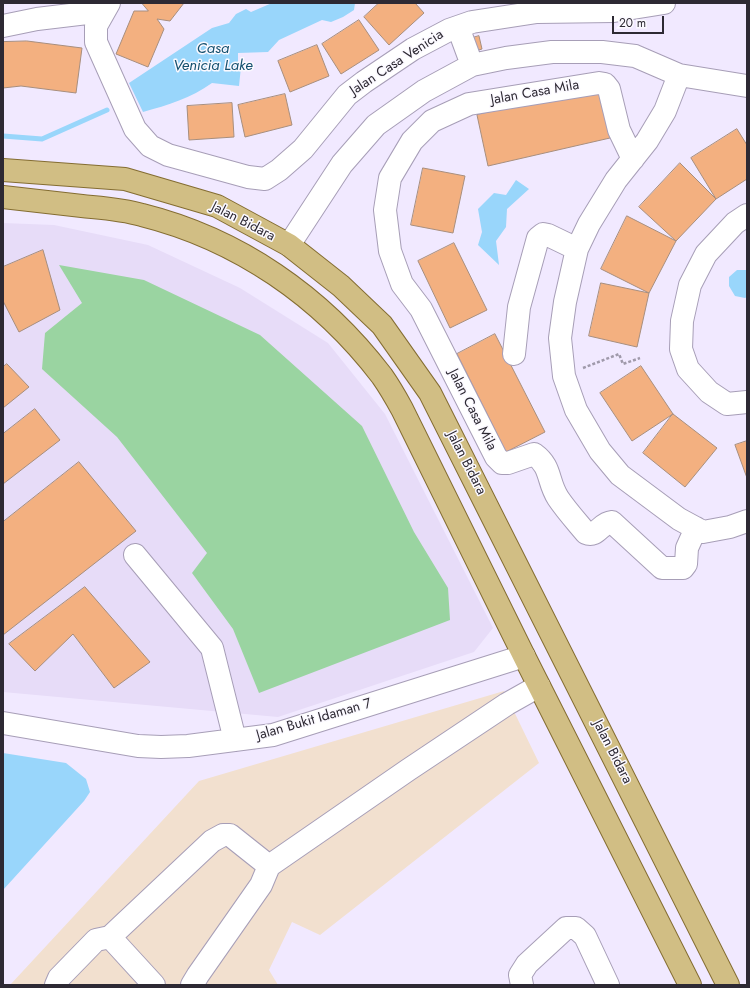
<!DOCTYPE html>
<html>
<head>
<meta charset="utf-8">
<style>
  body { margin:0 }
  #map { position:relative; width:750px; height:988px; overflow:hidden; background:#f1e9ff; font-family:Jost,sans-serif }
  canvas { display:block }
  .frame { position:absolute; inset:0; border:4px solid #2d2933; pointer-events:none }
  .scale { position:absolute; left:612px; top:16px; width:52px; height:18px; box-sizing:border-box; border:2px solid #2d2933; border-top:0; padding-left:5px; font-size:12px; line-height:14px; white-space:nowrap; color:#2d2933; -webkit-text-stroke:3px #fbf9ff; paint-order:stroke }
</style>
</head>
<body>
<div id="map">
<canvas width="750" height="988"></canvas>
<div class="frame"></div>
<div class="scale">20 m</div>
</div>
<script>
const ctx = document.querySelector('canvas').getContext('2d');
ctx.lineJoin = 'round';
function paint(path, color) {
  ctx.fillStyle = color;
  ctx.fill(path, 'evenodd');
}
function trace(path, color, width, dash) {
  ctx.strokeStyle = color;
  ctx.lineWidth = width;
  ctx.lineCap = dash ? 'butt' : 'round';
  ctx.setLineDash(dash || []);
  ctx.stroke(path);
}
function label(font, color, halo, rows, align = 'center') {
  ctx.font = font + ' Jost,sans-serif';
  ctx.lineWidth = 3;
  ctx.setLineDash([]);
  ctx.textBaseline = 'middle';
  ctx.strokeStyle = halo;
  ctx.fillStyle = color;
  for (const [text, x, y, turn = 0] of rows) {
    ctx.save();
    ctx.translate(x, y);
    ctx.rotate((+turn || 0) * Math.PI / 180);
    ctx.textAlign = isNaN(turn) ? turn : align;
    if (halo) ctx.strokeText(text, 0, 0);
    ctx.fillText(text, 0, 0);
    ctx.restore();
  }
}
const built = new Path2D(`
  M3,223l51,2 94,20 92,43 88,55 57,71 108,214 -19,24 -196,65 -275,-25z`);
const industrial = new Path2D(`
  M504,691l35,72 -219,172 -28,-13 -23,48 9,15h-268l189,-204z`);
const green = new Path2D(`
  M59,265l85,15 116,55 102,91 52,106 34,56 2,32 -191,73 -26,-64 -41,-56 15,-20 -90,-116 -75,-68 3,-36 37,-30z`);
const water = new Path2D(`
  M272,3h83l-1,7 -11,7 -12,5 -9,-2 -43,20 -11,12 -30,1v12l3,2 -2,19 -27,-3c-21,15 -44,22 -69,29l-14,-29 83,-55 17,-5 7,-9 10,-5 5,3z
  M516,180l13,9 -22,20 -1,18 -10,14 3,24 -21,-20 4,-13 -4,-23 16,-16 12,2z
  M737,270h10v27l-2,1 -10,-2 -6,-10v-9z
  M3,753l63,10 20,16 4,13 -6,9 -81,89z`);
const stream = new Path2D(`
  M3,136l39,3 65,-29`);
const building = new Path2D(`
  M142,3h42l-14,18 -13,-2 7,10 -16,38 -32,-13 18,-43h14z
  M379,3h36l9,10 -35,32 -25,-28z
  M359,20l20,30 -38,24 -19,-30z
  M479,36l3,13 -10,3 -3,-13z
  M27,41l55,7 -6,45 -55,-7 -18,2v-46z
  M317,45l12,31 -39,16 -12,-31z
  M599,88l11,50 -122,28 -11,-51z
  M285,94l7,31 -47,12 -7,-32z
  M232,103l2,34 -45,3 -2,-34z
  M737,129l10,16v34l-31,20 -25,-41z
  M680,163l36,36 -40,42 -37,-34z
  M423,168l42,8 -12,57 -42,-8z
  M627,216l49,25 -27,52 -48,-24z
  M454,243l33,67 -37,18 -32,-67z
  M43,250l17,60 -41,22 -16,-31v-34z
  M601,283l48,10 -12,54 -48,-11z
  M495,334l50,98 -39,20 -49,-98z
  M7,364l22,23 -26,21v-41z
  M641,366l32,48 -41,27 -32,-48z
  M35,409l25,31 -57,44v-50z
  M673,414l44,34 -32,39 -42,-34z
  M747,441v37l-12,-33z
  M79,462l57,69 -133,104v-113z
  M85,587l65,75 -36,26 -41,-54 -38,37 -26,-27z`);
const path = new Path2D(`
  M583,368l36,-14 4,10 17,-6`);
const minor = new Path2D(`
  M109,3l-13,23v16l39,87 15,17 18,9 80,22 17,2 14,-9 24,-21 44,-54 17,-13 49,-33 36,-19 23,-8 65,-10 77,-1 50,-8
  M3,26l34,-7 67,-8
  M458,27l14,38
  M679,75l-14,36 -18,30 -31,39 -27,44 -12,25 -12,53 -5,36 4,38 12,34 24,41 20,24 59,44 24,13 27,-5 17,-6
  M633,159l-14,-29 -10,-41 -4,-5 -6,-1 -130,21 -37,17 -20,20 -22,37 -5,32 5,41 12,33 19,25 75,148 6,6h6l26,-9c18,13 13,27 24,44 8,12 18,23 28,35 11,5 14,-10 26,-11l50,46h21l3,-4 1,-16 9,-20
  M747,215l-12,8 -29,31 -16,31 -8,36 -1,28 7,20 21,23 18,12 20,-2
  M289,245l53,-81 34,-39 48,-34 48,-26 34,-7 46,-6h50l33,4 44,19 68,11
  M514,354l5,-47 19,-69 5,-4 5,1 29,14
  M135,555l77,93 23,92
  M3,723l135,23 23,1 27,-1 85,-11 251,-79
  M110,937l44,48
  M56,985l3,-7 37,-38 14,-3 102,-96 11,-6h7l39,31
  M192,985l6,-10 63,-90 8,-19 139,-96 99,-66 32,-18
  M522,985l-2,-10 7,-11 39,-36h10l9,8 23,49`);
const major = new Path2D(`
  M3,170l122,9 92,27 72,39 52,41 41,39 48,68 298,592
  M3,197c26,3 52,6 79,9 20,2 40,3 60,9 96,24 179,81 240,161 7,10 14,22 20,33l122,247 166,329`);
const streetNames = [
  ["Jalan Casa Venicia",397,63,-33],
  ["Jalan Casa Mila",535,93,-10],
  ["Jalan Bidara",243,222,27],
  ["Jalan Casa Mila",472,410,63],
  ["Jalan Bidara",466,463,63],
  ["Jalan Bukit Idaman 7",314,720,-16],
  ["Jalan Bidara",612,752,63]
];
const waterNames = [
  ["Casa",213,49],
  ["Venicia Lake",213,66]
];
paint(built, '#e7dcf8');
paint(industrial, '#f2e0cf');
paint(green, '#9ad4a1');
paint(water, '#99d6fb');
trace(stream, '#99d6fb', 5);
paint(building, '#f3b080');
trace(building, '#a78e7e', 1);
trace(minor, '#a79eb7', 24);
trace(major, '#846d32', 24);
trace(path, '#a09aab', 2.5, [3, 2]);
trace(minor, '#fff', 22);
trace(major, '#d1be84', 22);
label('14px', '#2d2933', '#fbf9ff', streetNames);
label('italic 15px', '#13506f', '#fbf9ff', waterNames);
</script>
</body>
</html>
